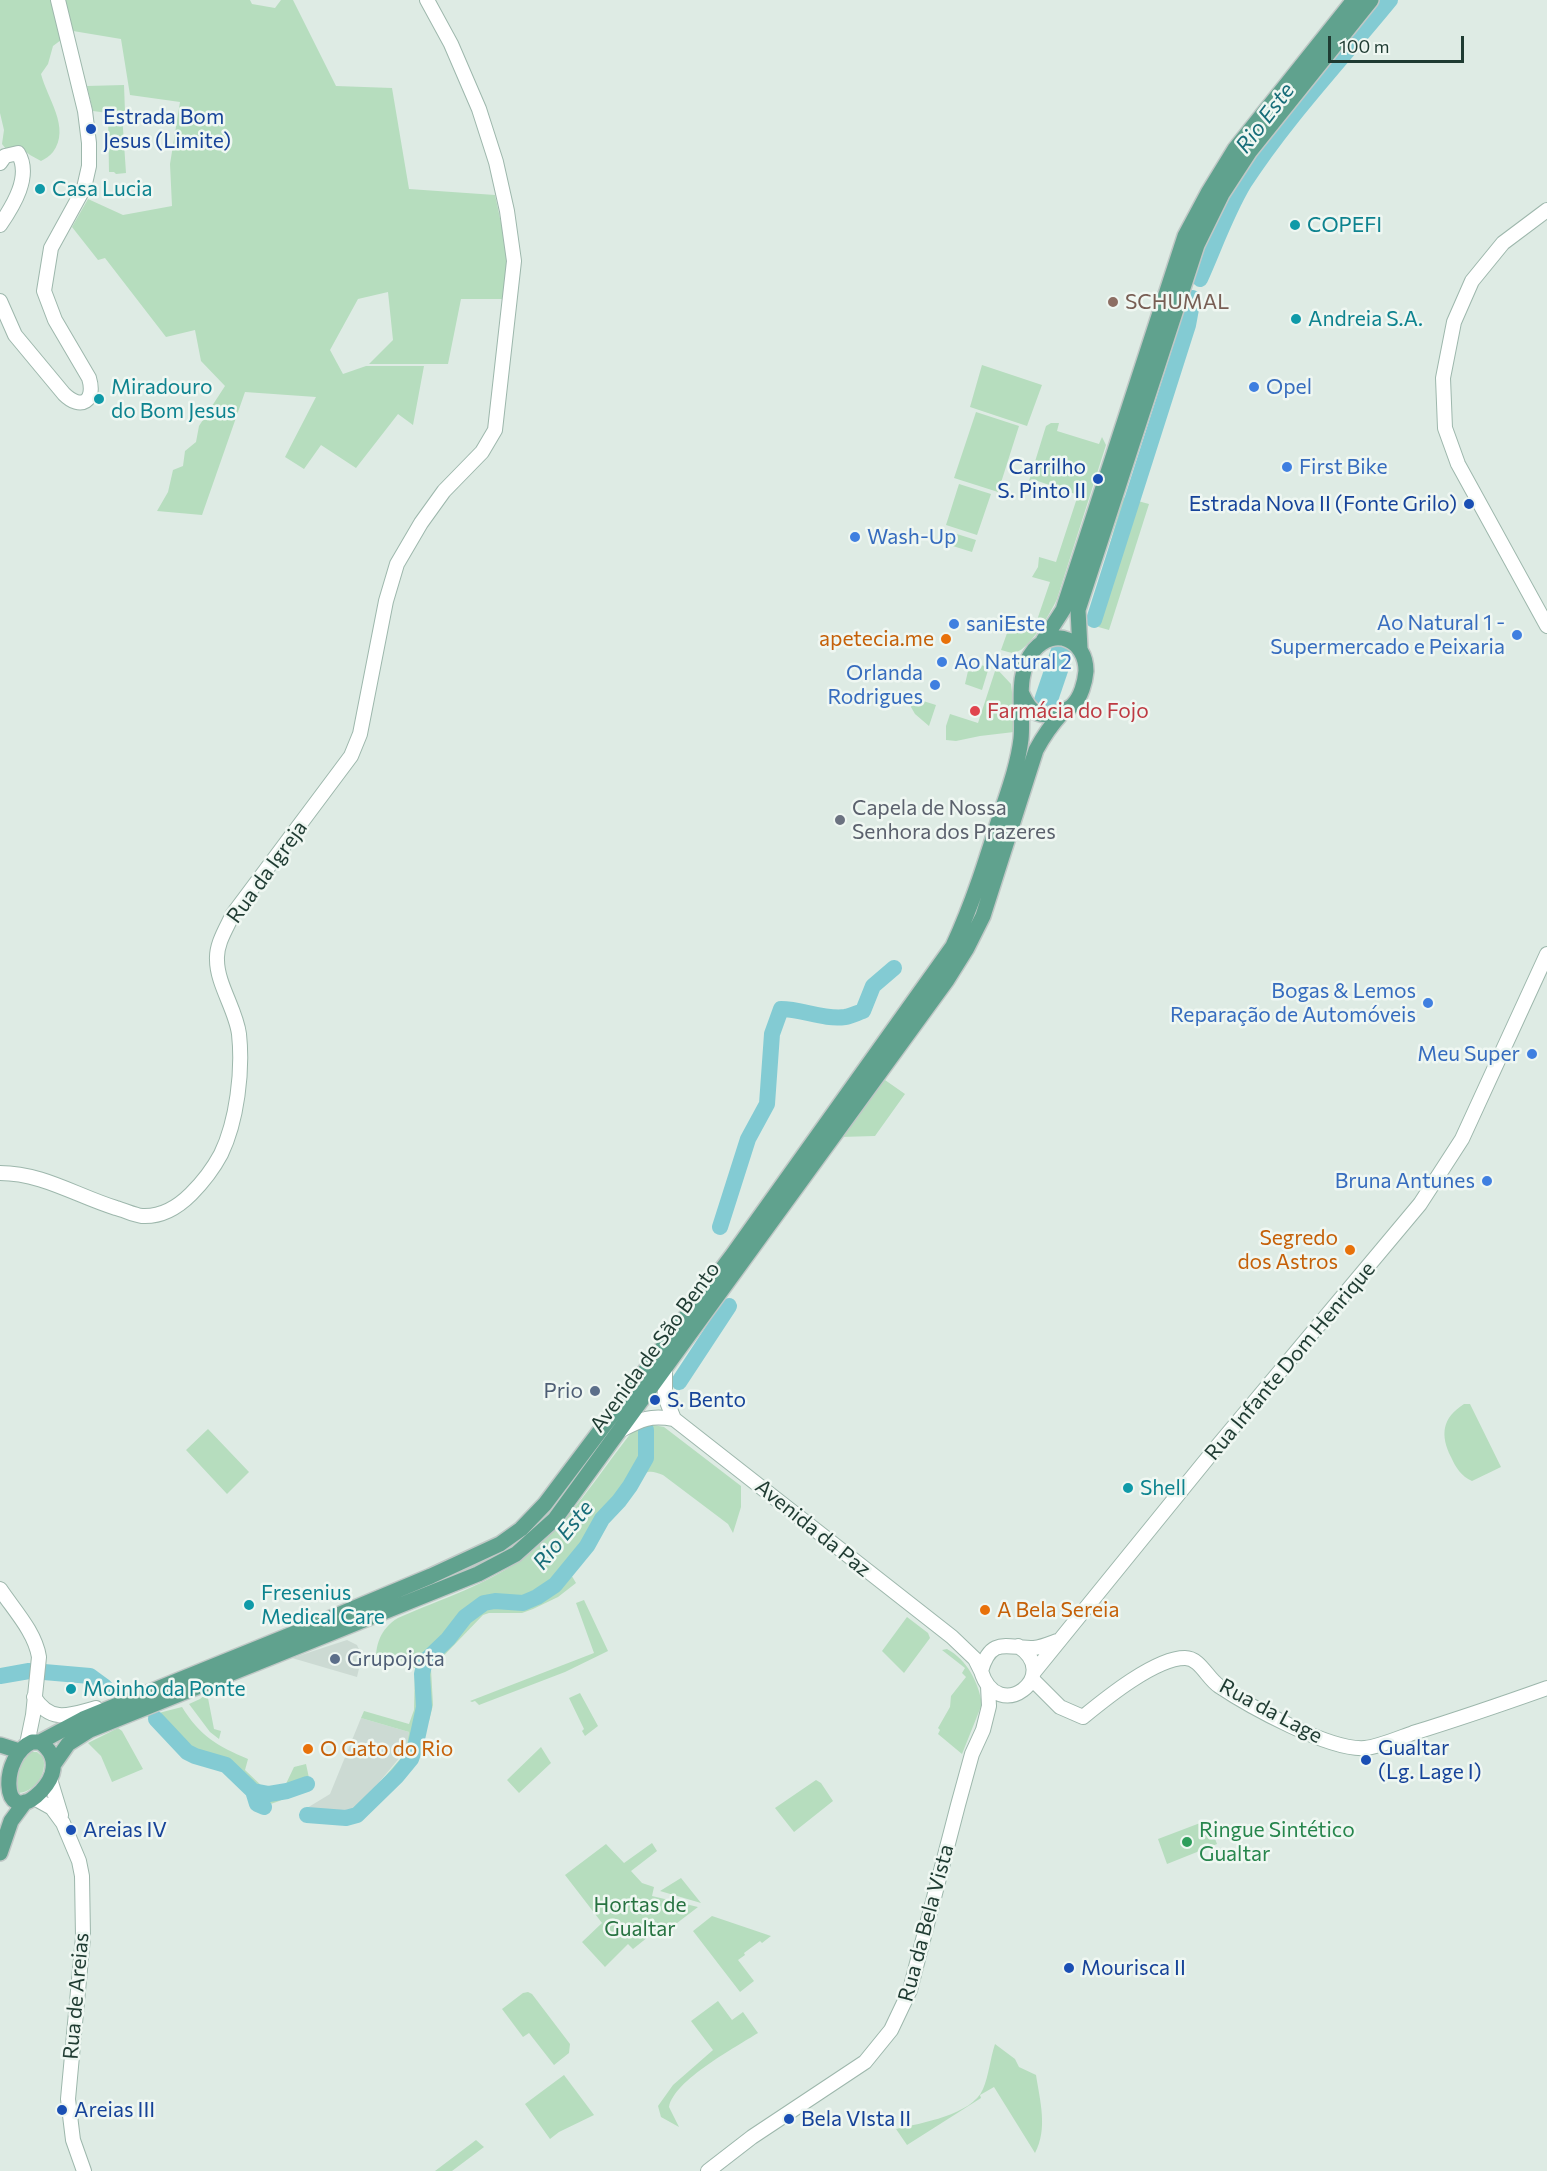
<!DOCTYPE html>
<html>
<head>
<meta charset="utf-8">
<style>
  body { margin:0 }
  #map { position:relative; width:1547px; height:2171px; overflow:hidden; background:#deebe4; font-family:Commissioner,sans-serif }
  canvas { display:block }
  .scale { position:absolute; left:1328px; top:36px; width:136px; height:27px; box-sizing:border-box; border:3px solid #1f3b32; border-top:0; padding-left:8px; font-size:18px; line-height:21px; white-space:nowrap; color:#1f3b32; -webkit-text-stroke:4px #eff7f2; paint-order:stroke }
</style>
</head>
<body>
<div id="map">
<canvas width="1547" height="2171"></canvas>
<div class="scale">100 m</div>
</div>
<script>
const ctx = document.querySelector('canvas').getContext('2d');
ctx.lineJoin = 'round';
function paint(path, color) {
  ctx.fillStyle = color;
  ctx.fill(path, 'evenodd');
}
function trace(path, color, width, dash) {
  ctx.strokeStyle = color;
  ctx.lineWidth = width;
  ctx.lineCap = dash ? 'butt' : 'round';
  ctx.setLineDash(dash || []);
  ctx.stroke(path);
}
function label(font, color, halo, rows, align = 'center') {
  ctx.font = font + ' Commissioner,sans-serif';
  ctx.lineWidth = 5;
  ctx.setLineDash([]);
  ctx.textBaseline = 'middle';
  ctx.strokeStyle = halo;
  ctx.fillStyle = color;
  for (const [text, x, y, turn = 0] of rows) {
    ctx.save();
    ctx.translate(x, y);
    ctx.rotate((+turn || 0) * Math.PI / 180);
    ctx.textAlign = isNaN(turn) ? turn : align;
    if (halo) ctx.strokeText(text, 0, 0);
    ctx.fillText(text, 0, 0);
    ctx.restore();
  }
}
const built = new Path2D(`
  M347,1640l10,5 5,11 -5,21 -65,-19z
  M361,1718l48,14 -3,18 -45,54 -7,6 -15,2 -32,-4 23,-14z`);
const green = new Path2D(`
  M0,0h250l2,4 23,4 6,-8h12l43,86 56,2 17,101 86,6 11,51 3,26 -5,27h-43l-13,65h-79l24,-24 -5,-48 -30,7 -28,51 13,24 23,-8h58l-11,59 -15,-11 -42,54 -35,-23 -17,24 -19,-12 31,-60 -71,-5 -43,123 -45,-4 11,-19 5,-22 10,-4 2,-15 11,-9 3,-16 26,-40 -24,-25 -6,-31 -29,7 -61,-79 -7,2 -26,-33 16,-28 35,16 49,-9 -2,-42 10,-62 -50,-7 -9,-56 -48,-8 -20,15 -5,18 -7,10c6,24 30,54 12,78 -3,4 -8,7 -12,9l-11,-6 -11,-9 -13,3 -4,-5 2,-14 -4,-17z
  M124,85l1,27 -3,2 4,59 -10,1 -2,-2h-5l-1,-59 -15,-2 -6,-25z
  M982,365l60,20 -15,41 -57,-19z
  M976,412l43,14 -21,66 -44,-14z
  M1051,423h8l-2,8 42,13 3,-7 4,8 -49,154c-6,13 -27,50 -41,53 -6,2 -10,-1 -15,-2l10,-28 1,-2 23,6 15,-44 -18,-5 6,-10 1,-10 17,5 22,-67 -46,-16 -3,2 17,-55z
  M959,484l32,10 -14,41 -31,-10z
  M1123,497l26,7 -40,126 -21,-6z
  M944,530l32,10 -4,12 -32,-10z
  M976,664l13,3 -7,23 -17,-6 3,-13 5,1z
  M996,668l15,16 3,24v24l-34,4 -24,5 -10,-1v-14l4,-12 28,9z
  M904,695l32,10 -7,21 -14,-12z
  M885,1080l20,14 -30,42 -35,1z
  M1464,1404h6l31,63 -29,14c-11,-5 -16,-13 -21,-24 -11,-22 -9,-39 13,-53z
  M648,1424l16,3 77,59v21l-8,26 -5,-9 -65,-49c-11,-5 -18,-5 -26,4l-4,-2 -14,20 -18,20 -19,32 -33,39 -11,7 -21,6 -29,-3 -9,4 -10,8 -22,27 -20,19 -6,12 1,41 -14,47 -44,50 -15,9 -45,-4 3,-3c19,3 38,8 54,-4l40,-46 5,-8 3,-18 -48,-14 3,-7 45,13 5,-14 1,-42h-8l1,-9 -16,3 -2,-5 -7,2v5l-7,1c-1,-20 4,-36 22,-47 43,-19 91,-34 128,-62 43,-33 72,-81 105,-123l8,-6z
  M208,1429l41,43 -22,22 -41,-44z
  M570,1573l6,10 -18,14 -25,12 -11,4h-33l-6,2 -52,54 2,36 -4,16 -6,-2 3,-18 -2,-28 3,-11 25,-24 20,-24 14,-10 39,1 14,-6 18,-13z
  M584,1600l24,51 -43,21 -86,33 -4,-4 -3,1 -2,-1 124,-48 -18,-50z
  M907,1617l21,16 2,5 -26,35 -22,-22z
  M947,1649c20,11 31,32 35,55l-20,50 -24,-20 2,-4 -2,-2 12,-21 1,-11 15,-19 -4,-4 3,-5 -23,-18z
  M207,1693l7,36 7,2 -2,8 -9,-7 -21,-28 11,-5z
  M580,1693l18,33 -13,10 -3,-5 2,-2 -15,-31z
  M182,1707c18,29 35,39 66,52l-3,11 21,20 18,-2 10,-21 12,-3 3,14v5c-13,11 -42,27 -58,23l-1,-8 -28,-31 -25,-7 -8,1c-17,-14 -25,-31 -42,-45z
  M118,1728l4,3 21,38 -31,13 -11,-26 -13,-13z
  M541,1747l10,16 -32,30 -12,-13z
  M30,1752h7l6,5c5,17 -9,37 -28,36l-2,-26z
  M816,1780l5,3 12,18 -39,31 -19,-24z
  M1208,1820l9,24 -50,20 -9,-25z
  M652,1843l5,8 -26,20 11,12 12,4 -2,9 46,11 -34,26h-11l-20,16 -5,-5 -23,23 -23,-25 20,-19 -37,-48 41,-31 18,19z
  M681,1878l20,25 -41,-12z
  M712,1916l59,20 -9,7 -2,-2 -16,12 1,2 -7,5 16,21 -14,11 -47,-61z
  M528,1992l4,2 38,50 -1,9 -15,12 -25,-32 -6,4 -21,-28 21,-16z
  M718,2001l14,19 11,-8 15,21c-22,14 -84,47 -89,74l10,20 -18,-10 -3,-11 15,-21 40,-35 -22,-29z
  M995,2044l20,15 4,8 17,8c4,26 12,54 -1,78l-41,-66 -14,8 1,3 -74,47 -11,-16c25,-6 76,-14 87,-40 6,-14 7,-30 12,-45z
  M564,2075l30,40 -35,17 -9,7 -25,-35z
  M476,2140l8,7 -32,24h-17z`);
const water = new Path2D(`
  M1057,645l10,2 7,7 -19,56 -16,-2 -6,-6 19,-56z`);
const river = new Path2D(`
  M1200,279c14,-31 26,-66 44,-96 42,-65 97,-123 146,-183
  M1094,620l94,-295 5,-27
  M720,1227l28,-88 19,-35 5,-70 9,-25c21,0 43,11 64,8 6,-1 12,-4 18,-6l10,-25 21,-18
  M679,1382l50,-76
  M44,1672l46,4 15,11
  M0,1676l29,-5
  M156,1719l31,33 8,4 31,9 27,26 16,3 18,-3 20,-7
  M253,1791l4,13 7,3
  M307,1815l39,3 11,-3 40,-39 14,-17 4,-11 9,-41 -2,-33 3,-13 23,-22 17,-22 19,-14 11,-2 28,2 14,-6 18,-12 32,-39 15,-27 17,-18 11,-15 16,-28v-28`);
const secondary = new Path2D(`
  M0,163l5,-7 13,-3c14,23 -5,53 -18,72
  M1547,210l-44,33 -31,38 -18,41 -11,56 2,50 13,36 89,162
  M0,301l15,34 49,59c17,17 32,7 25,-16l-34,-58 -11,-29 7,-43 33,-60 5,-22v-23l-4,-32 -27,-111
  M0,1173c42,0 77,23 116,35 8,2 18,7 26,8 19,1 36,-9 49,-22 11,-11 22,-25 30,-40 16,-33 22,-83 18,-120 -3,-24 -22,-50 -22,-74 -1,-16 9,-31 16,-46l118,-158 9,-22 26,-133 11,-37 24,-41 23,-32 38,-39 13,-22 19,-169 -7,-50 -11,-49 -17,-53 -28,-65 -24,-44
  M665,1368v29l9,22
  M621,1430c21,-11 29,-15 53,-11l278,218 23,22 6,12
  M0,1589c14,21 35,43 39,68l-6,58 -6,29
  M1018,1646c45,29 -20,80 -37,25 10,-35 26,-23 53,-23 8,-1 15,-4 23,-7
  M1034,1672l181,-223 205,-245 42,-65 85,-185
  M1032,1679l28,28 23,10c22,-18 72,-59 102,-59 15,0 22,20 34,28 30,20 111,65 146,62 13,-1 34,-10 48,-15 45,-14 89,-29 134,-45
  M34,1697c17,27 36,18 62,11
  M50,1779l11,36
  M34,1798l18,10 11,15 16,38 3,15 1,61 -15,162 5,41 11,31
  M708,2171l44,-34 113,-75 26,-32 19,-40 48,-185 14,-51 11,-24 6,-24 -1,-20`);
const primary = new Path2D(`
  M1043,641l20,-31 122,-374 23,-43 27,-44 119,-149
  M1080,649l-2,-39 119,-365 25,-51 28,-43 121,-151
  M1022,694c10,22 19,24 41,18
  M32,1742h8c11,8 16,18 12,32 -3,9 -9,16 -16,22 -35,29 -36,-40 -4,-54z
  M40,1742l43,-23 212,-86 136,-57 69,-32 21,-15 24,-25 186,-247 222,-311c20,-43 34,-88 48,-133 8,-24 17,-49 20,-74 3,-29 -7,-65 13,-89 21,-24 52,-10 52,21 -1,11 -5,26 -13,34 -3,3 -8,5 -11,8 -10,11 -19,24 -26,37l-53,166 -16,32 -20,32 -392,539 -39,35 -38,20 -388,156 -22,14 -14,20
  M0,1745l16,5
  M0,1853l11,-32 14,-19`);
const markers = [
  [91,129,6,"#1a4fb4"],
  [40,189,6,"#0f9aa8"],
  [1295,225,6,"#0f9aa8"],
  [1113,302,6,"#8d6e63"],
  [1296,319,6,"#0f9aa8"],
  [1254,387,6,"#3f7fe0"],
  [99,399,6,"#0f9aa8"],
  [1287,467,6,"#3f7fe0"],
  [1098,479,6,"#1a4fb4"],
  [1469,504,6,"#1a4fb4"],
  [855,537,6,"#3f7fe0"],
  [954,624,6,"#3f7fe0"],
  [1517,635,6,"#3f7fe0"],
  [946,639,6,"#e8710a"],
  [942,662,6,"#3f7fe0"],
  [935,685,6,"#3f7fe0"],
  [975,711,6,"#e0444e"],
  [840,820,6,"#6b7280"],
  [1428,1003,6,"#3f7fe0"],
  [1532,1054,6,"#3f7fe0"],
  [1487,1181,6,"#3f7fe0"],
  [1350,1250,6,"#e8710a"],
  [595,1391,6,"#5c6f8a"],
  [655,1400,6,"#1a4fb4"],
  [1128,1488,6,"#0f9aa8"],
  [249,1605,6,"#0f9aa8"],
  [985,1610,6,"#e8710a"],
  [335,1659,6,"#5c6f8a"],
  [71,1689,6,"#0f9aa8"],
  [308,1749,6,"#e8710a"],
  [1366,1760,6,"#1a4fb4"],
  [71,1830,6,"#1a4fb4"],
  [1187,1842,6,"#2e9e5b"],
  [1069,1968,6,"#1a4fb4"],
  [62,2110,6,"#1a4fb4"],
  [789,2119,6,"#1a4fb4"]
];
const transitNames = [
  ["Estrada Bom",103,117],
  ["Jesus (Limite)",103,141],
  ["Carrilho",1086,467,"right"],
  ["S. Pinto II",1086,491,"right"],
  ["Estrada Nova II (Fonte Grilo)",1457,504,"right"],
  ["S. Bento",667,1400],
  ["Gualtar",1378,1748],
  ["(Lg. Lage I)",1378,1772],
  ["Areias IV",83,1830],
  ["Mourisca II",1081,1968],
  ["Areias III",74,2110],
  ["Bela VIsta II",801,2119]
];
const cultureNames = [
  ["Casa Lucia",52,189],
  ["COPEFI",1307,225],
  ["Andreia S.A.",1308,319],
  ["Miradouro",111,387],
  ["do Bom Jesus",111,411],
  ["Shell",1140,1488],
  ["Fresenius",261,1593],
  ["Medical Care",261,1617],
  ["Moinho da Ponte",83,1689]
];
const educationNames = [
  ["SCHUMAL",1125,302]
];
const shopNames = [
  ["Opel",1266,387],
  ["First Bike",1299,467],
  ["Wash-Up",867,537],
  ["Ao Natural 1 -",1505,623,"right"],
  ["Supermercado e Peixaria",1505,647,"right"],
  ["saniEste",966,624],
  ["Ao Natural 2",954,662],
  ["Orlanda",923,673,"right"],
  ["Rodrigues",923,697,"right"],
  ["Bogas & Lemos",1416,991,"right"],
  ["Reparação de Automóveis",1416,1015,"right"],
  ["Meu Super",1520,1054,"right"],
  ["Bruna Antunes",1475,1181,"right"]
];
const foodNames = [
  ["apetecia.me",934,639],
  ["Segredo",1338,1238],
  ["dos Astros",1338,1262],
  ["A Bela Sereia",997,1610,"left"],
  ["O Gato do Rio",320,1749,"left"]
];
const healthNames = [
  ["Farmácia do Fojo",987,711]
];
const worshipNames = [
  ["Capela de Nossa",852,808],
  ["Senhora dos Prazeres",852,832]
];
const streetNames = [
  ["Rua da Igreja",267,872,-54],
  ["Avenida de São Bento",655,1347,-54],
  ["Rua Infante Dom Henrique",1290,1361,-50],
  ["Avenida da Paz",813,1528,39],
  ["Rua da Lage",1271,1711,28],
  ["Rua da Bela Vista",926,1923,-75],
  ["Rua de Areias",76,1996,-85]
];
const serviceNames = [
  ["Prio",583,1391],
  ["Grupojota",347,1659,"left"]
];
const leisureNames = [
  ["Ringue Sintético",1199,1830],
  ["Gualtar",1199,1854]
];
const parkNames = [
  ["Hortas de",640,1905],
  ["Gualtar",640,1929]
];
const waterNames = [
  ["Rio Este",1265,118,-53],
  ["Rio Este",563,1535,-51]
];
paint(built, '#ccdad3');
paint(green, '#b6ddbe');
paint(water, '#83cbd3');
trace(river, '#83cbd3', 16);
trace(secondary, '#9db7ac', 16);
trace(primary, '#c0c8c6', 18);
trace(secondary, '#fff', 14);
trace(primary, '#60a28e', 15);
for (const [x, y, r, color] of markers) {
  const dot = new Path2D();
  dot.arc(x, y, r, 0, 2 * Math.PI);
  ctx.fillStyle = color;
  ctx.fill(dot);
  trace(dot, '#eff7f2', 2);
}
label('21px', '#164399', '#eff7f2', transitNames, 'left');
label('21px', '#0d838f', '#eff7f2', cultureNames, 'left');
label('21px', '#785e54', '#eff7f2', educationNames, 'left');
label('21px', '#366cbe', '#eff7f2', shopNames, 'left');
label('21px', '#c56008', '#eff7f2', foodNames, 'right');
label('21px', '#be3a42', '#eff7f2', healthNames, 'left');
label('21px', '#5b616d', '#eff7f2', worshipNames, 'left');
label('21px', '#1f3b32', '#eff7f2', streetNames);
label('21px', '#4e5e75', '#eff7f2', serviceNames, 'right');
label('21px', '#27864d', '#eff7f2', leisureNames, 'left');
label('21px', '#277341', '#eff7f2', parkNames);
label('italic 22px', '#176d79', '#eff7f2', waterNames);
</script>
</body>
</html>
